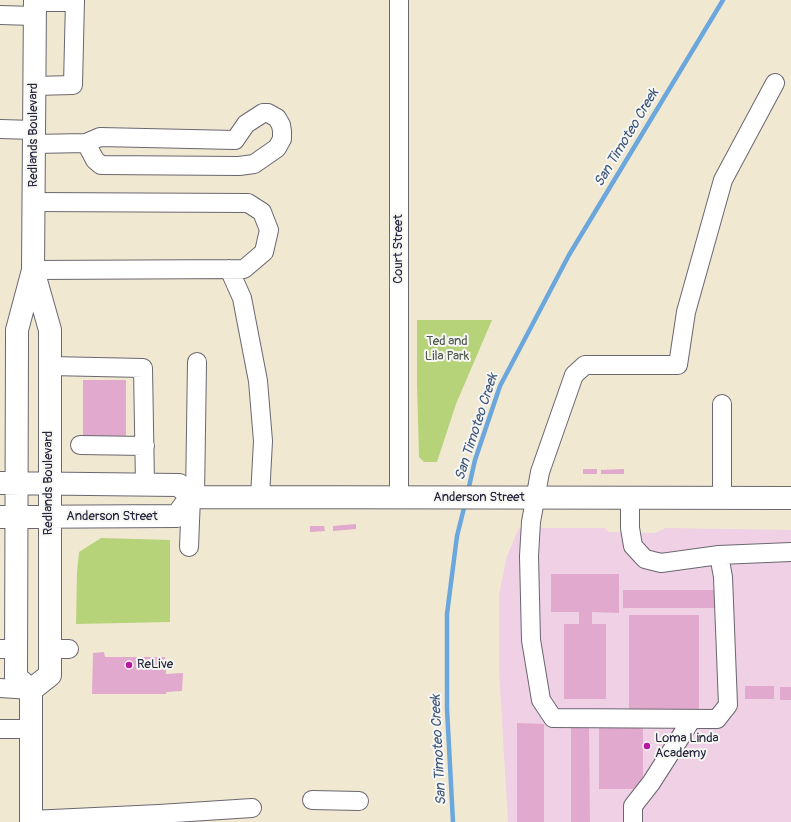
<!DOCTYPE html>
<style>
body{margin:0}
canvas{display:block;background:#f0e8d1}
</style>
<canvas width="791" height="822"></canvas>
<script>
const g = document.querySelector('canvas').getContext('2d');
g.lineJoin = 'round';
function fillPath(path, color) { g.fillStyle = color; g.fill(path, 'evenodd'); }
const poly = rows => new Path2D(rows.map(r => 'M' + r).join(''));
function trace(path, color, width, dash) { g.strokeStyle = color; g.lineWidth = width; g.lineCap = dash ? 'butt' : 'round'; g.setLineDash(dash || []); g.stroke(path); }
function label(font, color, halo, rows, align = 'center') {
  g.font = font + ' Pangolin,sans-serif'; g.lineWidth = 4; g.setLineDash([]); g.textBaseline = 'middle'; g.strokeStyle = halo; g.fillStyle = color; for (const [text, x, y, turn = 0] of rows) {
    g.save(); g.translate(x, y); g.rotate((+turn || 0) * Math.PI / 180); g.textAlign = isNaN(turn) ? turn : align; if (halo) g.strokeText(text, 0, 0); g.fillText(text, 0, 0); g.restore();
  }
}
fillPath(poly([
 [519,528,605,528,609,532,655,533,666,528,791,530,791,822,508,822,499,670,499,595,507,556]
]), '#efd0e5');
fillPath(poly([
 [417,320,492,320,456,404,437,462,424,462,419,457,417,384],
 [101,538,170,540,170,622,76,624,77,573,79,552]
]), '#b6d37a');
trace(poly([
 [468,491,475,460,500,386,569,255,723,0],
 [453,822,447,709,447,614,457,536,465,504]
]), '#6ba7dc', 4.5);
fillPath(poly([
 [83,380,126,380,126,442,83,442],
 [583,469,597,469,597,474,583,474],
 [624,469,624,474,601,474,601,470],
 [356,524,356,529,333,531,333,526],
 [310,526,324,526,325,531,310,532],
 [551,574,619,574,619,613,592,612,592,624,606,624,606,699,564,699,564,624,579,624,579,612,551,612],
 [623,590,718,590,718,608,623,608],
 [629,615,699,615,699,709,629,709],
 [104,652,105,657,165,657,166,674,183,673,182,691,166,692,166,694,92,694,93,653],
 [745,686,774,686,774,699,745,699],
 [780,687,791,687,791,700,780,700],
 [517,723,544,724,544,822,517,822],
 [599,723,643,723,643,789,599,789],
 [571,725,589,725,590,822,571,822]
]), '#e2a9ce');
const minor = poly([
 [399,0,399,498],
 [35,2,75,2],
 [0,15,34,16],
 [34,86,73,85,75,0],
 [0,129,34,130],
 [33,144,86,143,100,137,235,140,246,124,263,113,268,113,277,118,281,125,282,131,282,139,277,148,254,164,239,166,101,165,95,160,86,143],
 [229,269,242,298,258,381,263,441,260,497],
 [33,270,244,269,264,252,269,230,262,212,248,203,33,202],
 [50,366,143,368,145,484],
 [722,404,722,498],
 [80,445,145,446],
 [195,497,197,362],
 [630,498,630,528,633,546,645,559,661,563,719,555,723,577,728,705,717,719,553,718,541,700,531,640,529,556,531,522,540,472,574,375,585,365,678,365,686,312,723,180,775,83],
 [189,547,191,497],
 [719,555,791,552],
 [0,649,16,649],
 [50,649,69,649],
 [0,688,31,690],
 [0,729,31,729],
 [312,800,359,801],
 [31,820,159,814,252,808],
 [633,822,633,806,651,783,692,719]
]);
const major = poly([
 [0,483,179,485,191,497,791,498],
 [0,517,177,516,191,497],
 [31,690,50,675,50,330,33,270],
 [31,822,31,690,16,677,17,338,17,330,33,270,35,0]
]);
trace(minor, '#6a6770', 20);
trace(major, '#6a6770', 24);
trace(minor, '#fff', 18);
trace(major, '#fff', 22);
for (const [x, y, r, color] of [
 [129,665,4,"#b5179e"],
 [647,746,4,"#b5179e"]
]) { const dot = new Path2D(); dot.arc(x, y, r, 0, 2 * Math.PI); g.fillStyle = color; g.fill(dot); trace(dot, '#f6f6f2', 1.5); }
label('13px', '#22223b', '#f6f6f2', [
 ["Redlands Boulevard",34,135,-90],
 ["Court Street",399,249,-90],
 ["Redlands Boulevard",49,483,-90],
 ["Anderson Street",479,498],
 ["Anderson Street",112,517]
]);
label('13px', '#4e574e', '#f6f6f2', [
 ["Ted and",447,342],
 ["Lila Park",447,357]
]);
label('13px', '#22223b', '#f6f6f2', [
 ["ReLive",137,665],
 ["Loma Linda",655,739],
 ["Academy",655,754]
], 'left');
label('italic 14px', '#3f577b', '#f6f6f2', [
 ["San Timoteo Creek",627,138,-59],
 ["San Timoteo Creek",477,427,-72],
 ["San Timoteo Creek",439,750,-93]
]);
</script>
